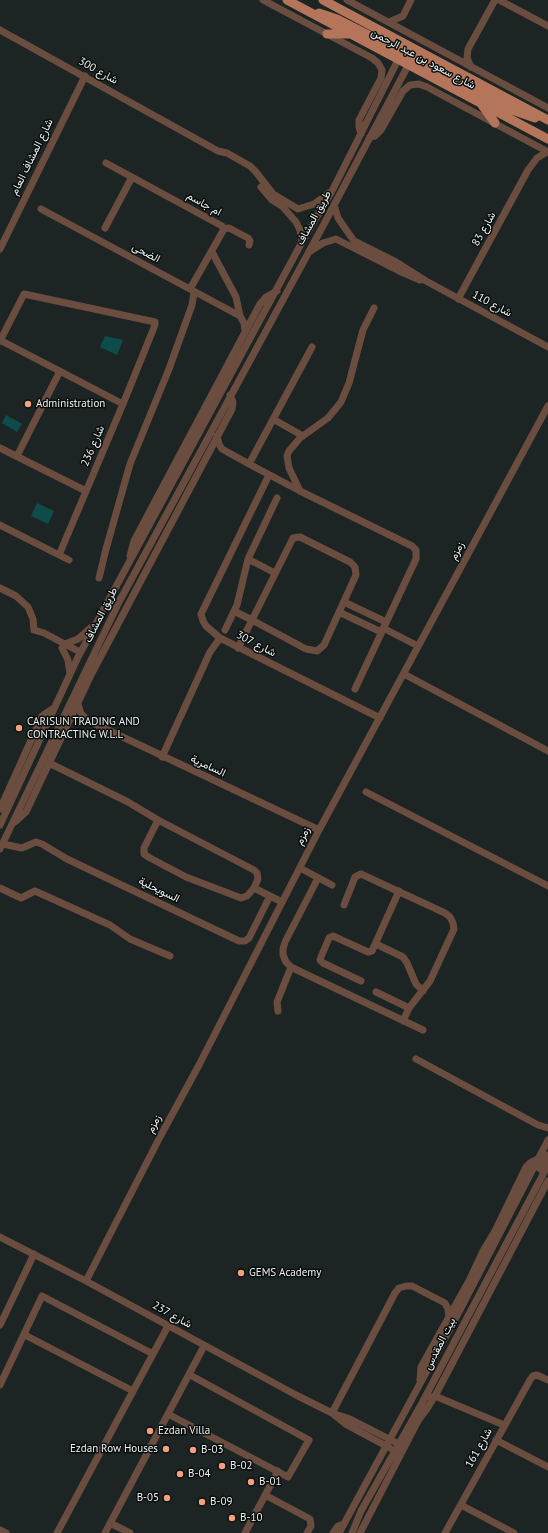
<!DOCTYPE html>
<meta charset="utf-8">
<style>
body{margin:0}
canvas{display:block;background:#1d2424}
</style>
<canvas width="548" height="1533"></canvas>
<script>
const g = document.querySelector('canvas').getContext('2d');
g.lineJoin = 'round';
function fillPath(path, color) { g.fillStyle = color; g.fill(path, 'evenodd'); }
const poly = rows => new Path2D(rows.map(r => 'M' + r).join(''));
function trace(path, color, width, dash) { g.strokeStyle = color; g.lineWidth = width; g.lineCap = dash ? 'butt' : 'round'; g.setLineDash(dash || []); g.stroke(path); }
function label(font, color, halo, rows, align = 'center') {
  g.font = font + ' "PT Sans",Vazirmatn,sans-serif'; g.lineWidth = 3; g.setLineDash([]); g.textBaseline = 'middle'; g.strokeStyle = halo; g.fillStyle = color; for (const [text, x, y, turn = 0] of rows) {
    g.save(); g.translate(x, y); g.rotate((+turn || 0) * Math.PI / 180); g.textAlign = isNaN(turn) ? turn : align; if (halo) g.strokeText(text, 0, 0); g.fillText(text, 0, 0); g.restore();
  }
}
fillPath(poly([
 [105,336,123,340,117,355,100,347],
 [6,415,22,424,17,432,2,423],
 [37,503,54,511,48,524,31,516]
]), '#0d4c4b');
trace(poly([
 [263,0,372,58,378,63,382,70,381,78,359,120,359,127,361,134],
 [347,0,548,108],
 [499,0,548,26],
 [389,22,403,16,411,0],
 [0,30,218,151,227,153,250,166,256,172,273,194,298,209,314,204,329,193],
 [471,67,467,58,468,49,495,0],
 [370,137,375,136,381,130,403,91,410,85,419,84,427,87,548,152],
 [106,163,222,226,224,229],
 [261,187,272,200,282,206,296,222,300,230,302,242],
 [334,205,338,218,354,241,396,262,426,281,548,347],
 [41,209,240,316,244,323,245,331],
 [105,228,132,177],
 [224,229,229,228,248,238,250,241,249,245],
 [0,249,85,76],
 [212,252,236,297,240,316],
 [309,252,323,243,336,239,401,272,420,280],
 [190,289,224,229],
 [458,299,528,170,537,158,547,152],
 [0,340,123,404],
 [0,341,24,294,155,322,155,325,123,404,59,555],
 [273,419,303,436],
 [217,436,219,444,222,449,249,464,300,491,412,546,416,550,416,559,355,689],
 [0,448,86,491],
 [17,456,60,371],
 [249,464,312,347],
 [300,491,289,468,287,456,289,451,300,438,328,418,341,402,349,383,363,330,374,308],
 [0,525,69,560],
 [130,556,134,541,260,304,266,297,277,291],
 [248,559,275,573],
 [99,578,106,549,130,464,169,369,192,305,194,292],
 [0,588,16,596,28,607,33,619,34,630],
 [344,602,386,622],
 [234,611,252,620,306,649,317,651,324,645,356,575,355,567,350,562,300,537,293,538,238,648],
 [339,612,381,632],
 [383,628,418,646],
 [34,630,44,633,80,652],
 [225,630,237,605,248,559,277,498],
 [220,638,206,626,203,621,201,614,269,475],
 [65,644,78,639,93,626],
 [62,648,68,660,70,674],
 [404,674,548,751],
 [78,704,81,714,89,721,319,830],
 [162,757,210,652,220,638,380,718],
 [49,763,128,802,158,820,144,848,144,854,150,858,186,877,241,898,247,896,254,888,282,902],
 [366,792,548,886],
 [0,809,42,716,52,709],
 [158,820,254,870,257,873,258,879,254,888],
 [15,822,26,812,92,673,232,409,233,402,230,395],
 [0,825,78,657,302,242,332,191,400,56],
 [3,844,22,848,36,842,42,844,67,859,239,941,245,941,249,938,270,896],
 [0,849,119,602,324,224,411,60],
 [300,868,332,885],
 [318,878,285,942,283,949,283,955,286,962,291,967,297,970,423,1030],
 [0,888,21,898,35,891,110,925,130,939,170,956],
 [344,905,355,877,361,874,445,913,450,917,453,923,454,929,430,981,409,1008,403,1021],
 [376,944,403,957,407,963,416,984,423,991],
 [361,981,323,963,320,960,321,957,329,938,333,936,368,952,372,951,399,891],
 [376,992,409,1008],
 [278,1011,277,1002,291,967],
 [416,1059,538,1125,548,1128],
 [540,1169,548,1155],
 [0,1237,86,1281,296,1395,332,1413,350,1419,399,1444],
 [86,1281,161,1135,199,1065,319,830,548,406],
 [0,1325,34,1254],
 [25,1335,133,1391],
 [420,1380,421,1367,470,1279,483,1251,495,1231,526,1167,530,1163,538,1159],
 [0,1385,42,1296,153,1354],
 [431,1398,435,1396,504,1425],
 [332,1413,395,1293,399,1288,406,1286,412,1286,445,1303,448,1309,449,1317],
 [332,1413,347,1425,390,1448],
 [168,1414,288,1477,309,1440,190,1375],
 [496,1440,548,1467],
 [265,1495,310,1519,311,1526,307,1533],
 [461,1505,514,1533],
 [110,1523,130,1533],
 [0,1530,6,1533],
 [57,1533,168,1326],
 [105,1533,204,1346],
 [245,1533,278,1471],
 [333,1533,338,1526,344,1524],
 [339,1533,460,1310,548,1140],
 [352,1533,361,1511,422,1403,548,1165],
 [360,1533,418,1421,426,1410,435,1396,548,1181],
 [445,1533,530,1380,533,1376,537,1375,548,1380]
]), '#6b4d40', 7);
trace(poly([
 [287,0,548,139],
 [323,0,548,120],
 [319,13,337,19,402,52,413,52],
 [327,34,348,34],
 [398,59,408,57,419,60,512,110,535,118],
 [482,105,495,123]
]), '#b4755b', 9);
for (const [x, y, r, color] of [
 [28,404,4,"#f2a17e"],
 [19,728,4,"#f2a17e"],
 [241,1273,4,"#f2a17e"],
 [150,1431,4,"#f2a17e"],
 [166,1449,4,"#f2a17e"],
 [193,1450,4,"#f2a17e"],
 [222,1466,4,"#f2a17e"],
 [180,1474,4,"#f2a17e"],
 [251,1482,4,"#f2a17e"],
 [167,1498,4,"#f2a17e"],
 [202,1502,4,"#f2a17e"],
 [232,1518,4,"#f2a17e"]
]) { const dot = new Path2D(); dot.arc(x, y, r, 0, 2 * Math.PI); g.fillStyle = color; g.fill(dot); trace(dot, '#090d0c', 1.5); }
label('11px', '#ecf1f1', '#090d0c', [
 ["شارع سعود بن عبد الرحمن",423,59,28],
 ["شارع 300",98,71,29],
 ["شارع المشاف العام",32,157,-64],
 ["ام جاسم",204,204,29],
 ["طريق المشاف",314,218,-61],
 ["شارع 83",484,229,-61],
 ["الضحى",146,253,28],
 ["شارع 110",492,304,28],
 ["شارع 236",93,446,-67],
 ["زمزم",457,551,-62],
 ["طريق المشاف",101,615,-63],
 ["شارع 307",256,644,27],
 ["السامرية",208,766,25],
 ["زمزم",303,836,-63],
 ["السويحلية",159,890,26],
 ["زمزم",154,1124,-62],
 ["شارع 237",172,1315,29],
 ["بيت المقدس",440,1344,-63],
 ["شارع 161",479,1448,-61]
]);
label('11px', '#ecf1f1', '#090d0c', [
 ["Administration",36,404],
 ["CARISUN TRADING AND",27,722],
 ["CONTRACTING W.L.L",27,735],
 ["GEMS Academy",249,1273],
 ["Ezdan Villa",158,1431],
 ["Ezdan Row Houses",158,1449,"right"],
 ["B-03",201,1450],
 ["B-02",230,1466],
 ["B-04",188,1474],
 ["B-01",259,1482],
 ["B-05",159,1498,"right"],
 ["B-09",210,1502],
 ["B-10",240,1518]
], 'left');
</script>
